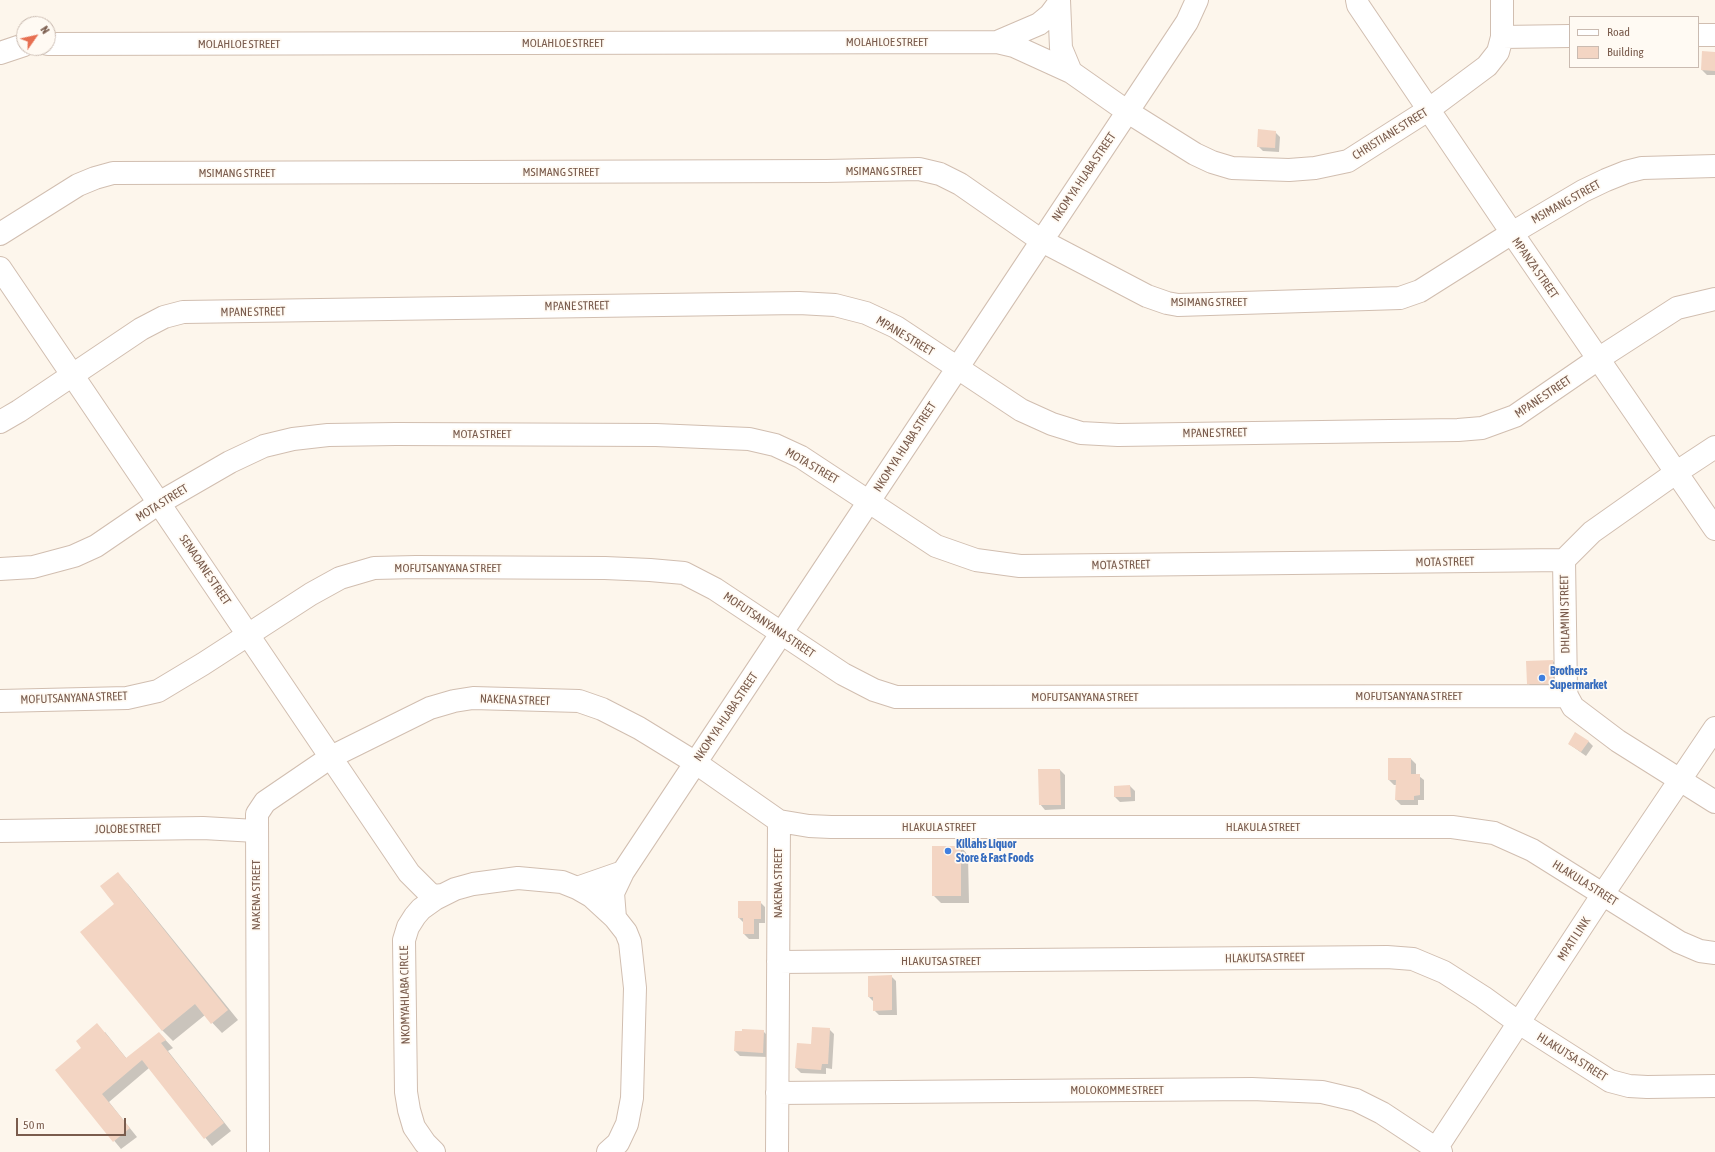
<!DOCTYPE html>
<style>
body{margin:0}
#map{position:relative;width:1715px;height:1152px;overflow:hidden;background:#fdf6ec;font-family:"Asap Condensed",sans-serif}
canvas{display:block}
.legend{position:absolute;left:1569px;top:16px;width:130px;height:52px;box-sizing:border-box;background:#fffaf3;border:1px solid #cabbb1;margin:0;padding:5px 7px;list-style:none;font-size:12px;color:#7a5c4d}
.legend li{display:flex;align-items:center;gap:8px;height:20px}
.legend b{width:20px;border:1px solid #cabbb1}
.north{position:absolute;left:16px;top:16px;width:40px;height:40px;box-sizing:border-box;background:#fffaf3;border:1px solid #cabbb1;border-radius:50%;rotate:56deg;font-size:11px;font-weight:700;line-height:16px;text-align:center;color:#7a5c4d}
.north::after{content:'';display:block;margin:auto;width:14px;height:18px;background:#e76f51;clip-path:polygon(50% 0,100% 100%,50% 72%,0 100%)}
.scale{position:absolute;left:16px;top:1118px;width:110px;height:18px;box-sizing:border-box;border:2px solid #7a5c4d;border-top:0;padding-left:5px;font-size:12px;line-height:14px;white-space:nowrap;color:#7a5c4d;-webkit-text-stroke:3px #fffaf3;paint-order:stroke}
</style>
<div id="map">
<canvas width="1715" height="1152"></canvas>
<ul class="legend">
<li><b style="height:5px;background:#fff"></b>Road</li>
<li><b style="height:11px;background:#f3d5c3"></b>Building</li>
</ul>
<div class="north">N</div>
<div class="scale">50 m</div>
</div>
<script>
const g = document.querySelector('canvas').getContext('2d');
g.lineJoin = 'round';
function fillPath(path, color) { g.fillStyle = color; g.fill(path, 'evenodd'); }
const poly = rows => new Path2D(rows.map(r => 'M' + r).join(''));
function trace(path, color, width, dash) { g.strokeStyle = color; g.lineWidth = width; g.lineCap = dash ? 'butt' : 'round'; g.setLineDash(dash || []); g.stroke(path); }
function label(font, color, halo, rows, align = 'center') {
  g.font = font + ' "Asap Condensed",sans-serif'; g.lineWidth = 3.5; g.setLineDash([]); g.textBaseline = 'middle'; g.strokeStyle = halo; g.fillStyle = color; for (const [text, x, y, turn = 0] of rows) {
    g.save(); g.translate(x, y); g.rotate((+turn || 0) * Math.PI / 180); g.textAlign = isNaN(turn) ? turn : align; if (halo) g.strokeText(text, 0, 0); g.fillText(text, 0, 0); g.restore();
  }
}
fillPath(poly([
 [1715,53,1715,75,1707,75,1702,70],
 [1275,132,1280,137,1279,152,1263,151,1258,146],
 [1553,661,1558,666,1558,688,1533,688,1528,683],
 [1588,741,1593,746,1586,756,1569,744],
 [1389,759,1411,759,1416,764,1416,775,1419,776,1424,780,1424,800,1418,800,1418,805,1401,805,1396,800,1397,785,1394,785,1389,780],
 [1060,770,1065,775,1065,809,1045,810,1040,804],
 [1130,786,1135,791,1135,801,1120,802,1115,797,1115,787],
 [961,847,968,855,969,903,941,903,933,895],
 [117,874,128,884,238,1020,222,1033,205,1015,173,1041,162,1030],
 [739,902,760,902,765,907,765,923,759,923,759,939,749,939,744,934,744,923,739,918],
 [891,976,896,981,897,1015,879,1015,874,1010,874,1002,869,997,869,977],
 [829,1029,834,1034,832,1069,826,1068,826,1074,801,1073,796,1068],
 [763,1031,768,1036,767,1057,740,1056,735,1051],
 [105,1032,127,1059,159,1033,173,1048,168,1051,231,1131,212,1146,149,1068,109,1102,137,1137,121,1149,56,1070]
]), '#0003');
fillPath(poly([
 [1702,51,1715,52,1715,71,1701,70],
 [1258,129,1276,131,1275,148,1257,147],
 [1553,660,1553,684,1527,684,1526,661],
 [1575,732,1589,741,1581,752,1568,744],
 [1388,758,1411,758,1411,774,1420,774,1420,795,1414,796,1414,800,1395,800,1396,780,1388,780],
 [1038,769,1060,769,1061,805,1039,805],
 [1130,785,1131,797,1114,797,1114,786],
 [932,846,961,846,961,896,932,896],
 [118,872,228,1010,211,1024,195,1004,162,1031,80,932,114,904,100,886],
 [738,901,761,901,761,919,754,919,754,934,743,934,743,918,738,918],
 [892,975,892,1010,873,1011,873,997,868,997,868,976],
 [97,1023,126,1058,159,1032,166,1040,161,1043,224,1123,204,1139,142,1060,102,1094,130,1128,113,1142,55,1070,81,1048,76,1041],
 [812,1027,830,1028,828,1064,822,1064,821,1070,795,1068,797,1043,811,1044],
 [742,1029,764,1030,763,1053,734,1051,735,1031,742,1031]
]), '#f3d5c3');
const minor = poly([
 [1059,0,1061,48,1071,72,1128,112,1195,154,1212,162,1232,168,1289,170,1315,168,1348,161,1428,110,1487,66,1498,52,1502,37,1502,0],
 [1357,0,1358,5,1512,233,1715,529],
 [1698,35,1715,35],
 [1502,37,1570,36],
 [997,42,1039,24,1050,15,1059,3],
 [48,44,997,42,1014,46,1071,72],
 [0,53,24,45],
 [0,234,78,185,95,178,113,173,826,171,919,169,940,174,960,184,1042,241,1147,296,1167,303,1178,305,1400,298,1420,291,1512,233,1583,191,1606,180,1626,172,1642,168,1715,166],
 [0,268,409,873,429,893,434,896,443,895],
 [0,422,19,411,141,329,164,317,183,312,799,303,835,305,866,313,896,327,1021,410,1052,424,1081,433,1118,435,1458,430,1482,428,1515,416,1598,359,1677,308,1715,299],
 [1715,447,1677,472,1592,532,1564,560,1566,690,1567,696,1573,707,1618,741,1715,802],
 [0,569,33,567,74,556,96,546,159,503,230,462,264,446,293,439,328,435,396,434,656,435,749,439,775,445,801,457,936,546,976,560,1020,566,1564,560],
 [0,701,127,698,158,691,203,664,311,594,340,578,374,568,416,567,605,568,650,570,684,573,715,589,843,674,874,690,896,697,1567,696],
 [0,831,203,828,256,831],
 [577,888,623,872],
 [615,918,613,893,623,872,1187,22,1197,0],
 [778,962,1387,957,1413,959,1444,972,1483,997,1519,1023,1610,1081,1629,1086,1647,1087,1715,1086],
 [777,1093,1252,1089,1322,1092,1356,1100,1382,1113,1441,1152],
 [258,1152,257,814,265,802,331,757,430,708,454,701,473,698,579,701,602,709,639,728,696,763,779,821,809,826,831,827,1452,827,1494,833,1532,850,1679,942,1700,951,1715,953],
 [434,1152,425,1143,414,1127,409,1110,406,1092,404,940,408,927,415,916,421,909,435,899,455,889,473,884,518,878,562,882,577,888,591,896,615,918,626,932,630,942,635,988,632,1098,627,1124,618,1143,608,1152],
 [777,1152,779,821],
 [1434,1152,1603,894,1715,728]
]);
trace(minor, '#d1beb0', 24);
trace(minor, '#fff', 22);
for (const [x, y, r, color] of [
 [1542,678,4,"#3f7fe0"],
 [948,851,4,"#3f7fe0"]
]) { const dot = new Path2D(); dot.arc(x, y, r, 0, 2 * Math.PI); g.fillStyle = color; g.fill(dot); trace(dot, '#fffaf3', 1.5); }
label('12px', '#7a5c4d', '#fffaf3', [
 ["MOLAHLOE STREET",887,42],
 ["MOLAHLOE STREET",563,43],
 ["MOLAHLOE STREET",239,44],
 ["CHRISTIANE STREET",1390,134,-32],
 ["MSIMANG STREET",884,171],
 ["MSIMANG STREET",561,172],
 ["MSIMANG STREET",237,173],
 ["NKOM YA HLABA STREET",1084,177,-56],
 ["MSIMANG STREET",1566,202,-29],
 ["MPANZA STREET",1535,268,55],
 ["MSIMANG STREET",1209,302],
 ["MPANE STREET",577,306,-1],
 ["MPANE STREET",253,312,-1],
 ["MPANE STREET",905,336,31],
 ["MPANE STREET",1543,397,-34],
 ["MPANE STREET",1215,433,-1],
 ["MOTA STREET",482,434],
 ["NKOM YA HLABA STREET",905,447,-57],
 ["MOTA STREET",812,466,30],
 ["MOTA STREET",162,503,-32],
 ["MOTA STREET",1445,562,-1],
 ["MOTA STREET",1121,565,-1],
 ["MOFUTSANYANA STREET",448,568],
 ["SENAOANE STREET",205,570,56],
 ["DHLAMINI STREET",1565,614,-91],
 ["MOFUTSANYANA STREET",769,625,34],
 ["MOFUTSANYANA STREET",1409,696],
 ["MOFUTSANYANA STREET",1085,697],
 ["MOFUTSANYANA STREET",74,698,-2],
 ["NAKENA STREET",515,700,2],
 ["NKOM YA HLABA STREET",726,717,-56],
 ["HLAKULA STREET",939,827],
 ["HLAKULA STREET",1263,827],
 ["JOLOBE STREET",128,829,-1],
 ["NAKENA STREET",778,883,-90],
 ["HLAKULA STREET",1585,883,32],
 ["NAKENA STREET",256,895,-90],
 ["MPATI LINK",1574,939,-57],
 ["HLAKUTSA STREET",1265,958,-1],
 ["HLAKUTSA STREET",941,961],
 ["NKOMYAHLABA CIRCLE",405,995,-91],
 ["HLAKUTSA STREET",1572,1057,32],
 ["MOLOKOMME STREET",1117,1090]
]);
label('bold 12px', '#366cbe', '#fffaf3', [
 ["Brothers",1550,671],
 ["Supermarket",1550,685],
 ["Killahs Liquor",956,844],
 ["Store & Fast Foods",956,858]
], 'left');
</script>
